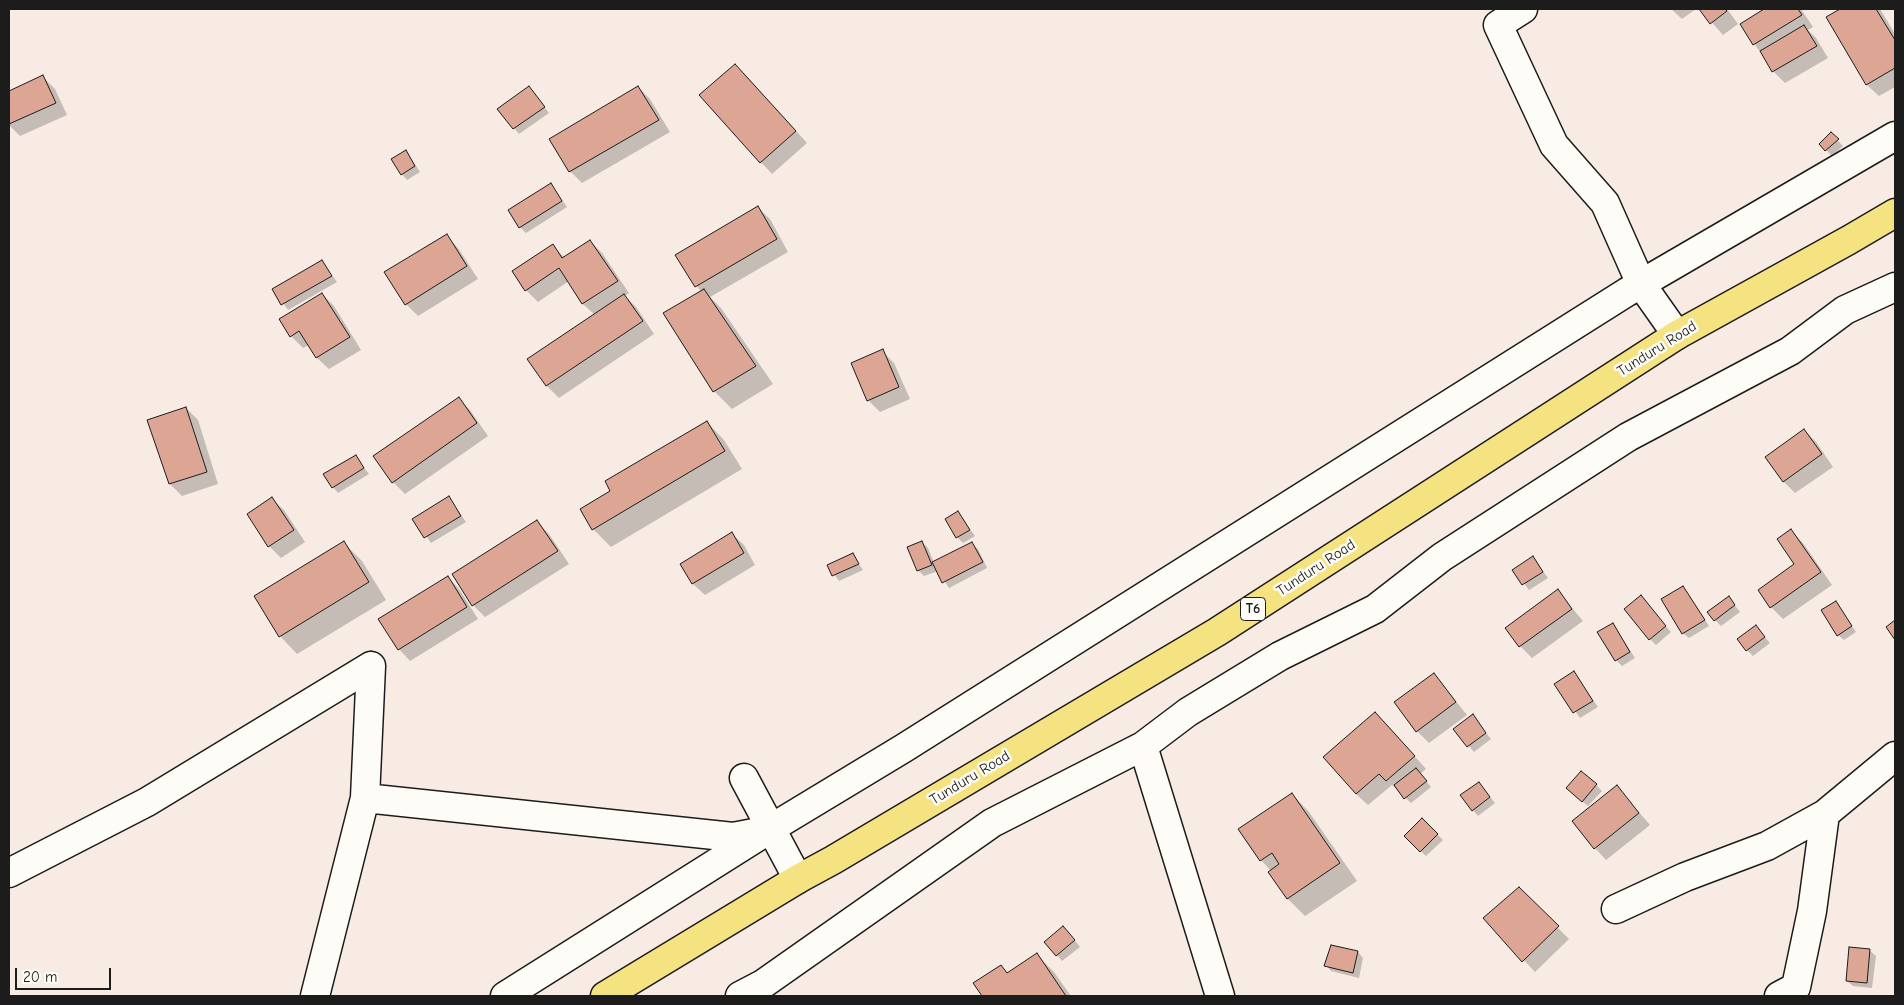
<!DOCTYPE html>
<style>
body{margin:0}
#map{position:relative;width:1904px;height:1005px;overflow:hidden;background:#f7ebe3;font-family:"Comic Neue",sans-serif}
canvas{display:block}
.frame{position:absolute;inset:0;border:10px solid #1c1c1c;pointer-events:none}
.scale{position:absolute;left:15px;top:968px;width:96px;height:22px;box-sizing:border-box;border:2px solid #1c1c1c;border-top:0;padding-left:6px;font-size:15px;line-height:18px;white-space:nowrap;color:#1c1c1c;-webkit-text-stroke:4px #fdfcf7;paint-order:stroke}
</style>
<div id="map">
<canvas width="1904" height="1005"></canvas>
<div class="frame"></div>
<div class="scale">20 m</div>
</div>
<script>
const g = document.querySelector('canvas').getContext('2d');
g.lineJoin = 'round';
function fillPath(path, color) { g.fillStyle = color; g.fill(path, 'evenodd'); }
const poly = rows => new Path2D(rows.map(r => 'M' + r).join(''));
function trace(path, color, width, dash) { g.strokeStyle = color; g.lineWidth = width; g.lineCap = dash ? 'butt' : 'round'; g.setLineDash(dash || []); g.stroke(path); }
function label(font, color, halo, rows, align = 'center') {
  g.font = font + ' "Comic Neue",sans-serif'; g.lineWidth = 5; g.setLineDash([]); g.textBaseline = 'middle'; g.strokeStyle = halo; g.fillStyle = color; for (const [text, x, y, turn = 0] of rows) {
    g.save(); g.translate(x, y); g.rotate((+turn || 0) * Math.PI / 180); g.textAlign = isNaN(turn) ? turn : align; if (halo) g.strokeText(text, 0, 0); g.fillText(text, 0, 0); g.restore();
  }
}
fillPath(poly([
 [1671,9,1696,9,1682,19],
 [1700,9,1727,9,1738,24,1723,35],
 [1767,9,1801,9,1813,27,1808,30,1816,38,1828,58,1785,83,1773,71,1741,24],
 [1842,9,1880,9,1895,34,1895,87,1879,96,1867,85,1828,18],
 [43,77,55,89,67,115,20,136,9,125,9,92],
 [747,77,807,143,772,174,761,162],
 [638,87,650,99,670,132,582,183,570,171,550,139],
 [529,88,549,113,519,134,514,128],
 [1831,134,1843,146,1832,156,1820,144],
 [406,151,420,172,407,180,402,174],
 [551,184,567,207,526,233,520,227],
 [758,208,770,219,788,252,710,297,721,308,773,384,732,409,714,391,665,314,701,292,677,255],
 [447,236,458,248,478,279,418,316,406,304],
 [590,241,602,253,629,293,625,296,636,307,654,334,559,398,547,386,529,359,595,315,583,304,569,281,538,302,526,290,553,246,565,258],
 [322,262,337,282,288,310,274,290],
 [322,294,334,306,361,350,329,369,317,358,309,345,303,348,291,336,280,320],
 [882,351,894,363,910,399,880,412,868,400],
 [459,399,470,410,488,436,405,494,393,482],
 [186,408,198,420,218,484,182,496,170,484],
 [707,422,724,440,742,469,611,547,593,529,612,491],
 [1804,430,1816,442,1833,467,1795,493,1783,481],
 [355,456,369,474,338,493,333,487],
 [449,498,466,522,431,543,414,519],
 [272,499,284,510,305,542,281,558,269,546],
 [958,513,975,536,963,543,957,537],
 [537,522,549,534,569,564,485,617,473,605,454,575],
 [1791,531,1803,543,1832,585,1783,619,1771,607,1796,564],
 [732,534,744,545,755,565,705,595,693,584,681,564],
 [922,542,928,548,934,563,972,544,978,549,987,568,949,588,938,571,924,576,918,570],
 [344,543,362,561,386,600,297,654,280,636],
 [853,555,863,570,839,581,828,566],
 [1533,557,1548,578,1529,590,1514,570],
 [448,577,459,589,478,619,410,661,399,649],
 [1683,587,1709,626,1689,638,1683,633],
 [1558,591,1583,621,1532,658,1520,646],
 [1729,598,1740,612,1721,626,1715,620],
 [1646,603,1671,632,1656,645,1650,639],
 [1836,603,1856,632,1844,640,1838,635],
 [1613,624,1635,658,1622,666,1616,660],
 [1756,627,1770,643,1753,656,1747,650],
 [1574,673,1598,707,1580,718,1556,684],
 [1434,674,1467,715,1429,743,1417,731,1396,702],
 [1473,716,1491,739,1474,752,1455,729],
 [1387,725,1426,769,1420,774,1431,787,1411,803,1392,785,1368,805,1356,794],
 [1596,785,1602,791,1588,806,1573,794],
 [1617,787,1650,825,1606,860,1595,848],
 [1484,789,1495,803,1478,816,1473,810],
 [1292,794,1309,812,1357,881,1305,916,1287,898,1271,871,1261,860],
 [1422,819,1443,840,1426,856,1405,836],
 [1519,889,1569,939,1535,972,1485,918],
 [1069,933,1080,947,1062,961,1057,955],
 [1850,949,1870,951,1876,956,1872,988,1853,986,1847,981],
 [1358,952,1363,958,1359,978,1331,971,1326,965],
 [1037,955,1054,972,1071,996,984,996,975,984,1001,966,1009,974]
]), '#0003');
const building = poly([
 [1699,9,1725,9,1727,11,1710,24,1699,9],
 [1764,9,1798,9,1802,15,1753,45,1740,24,1764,9],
 [1840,9,1876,9,1895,40,1895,68,1866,85,1826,17,1840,9],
 [1804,25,1817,46,1772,72,1760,51,1804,25],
 [735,64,796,131,760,163,699,95,735,64],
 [43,75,56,103,9,124,9,91,43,75],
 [529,86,545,107,513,129,497,109,529,86],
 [638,86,659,120,569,172,549,139,638,86],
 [1831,132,1839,139,1825,151,1819,144,1831,132],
 [406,150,415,166,401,175,391,159,406,150],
 [551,183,562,201,519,228,508,210,551,183],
 [758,206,777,239,695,287,675,255,758,206],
 [447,234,467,266,405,305,384,272,447,234],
 [590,240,618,281,582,304,559,268,525,291,512,271,553,244,562,258,590,240],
 [322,260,332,276,281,305,272,289,322,260],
 [704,289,756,366,713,392,663,313,704,289],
 [322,293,350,337,316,358,299,331,290,337,279,319,322,293],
 [624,294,643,321,546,386,527,359,624,294],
 [883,349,899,387,867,401,851,363,883,349],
 [459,397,477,423,392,483,373,456,459,397],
 [186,407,207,472,169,484,147,420,186,407],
 [707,421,725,451,592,530,580,509,610,491,605,481,707,421],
 [1804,429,1822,454,1783,482,1765,457,1804,429],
 [356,455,364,468,332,488,323,474,356,455],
 [449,496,461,516,424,538,412,519,449,496],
 [272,497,294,530,268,547,247,514,272,497],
 [958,511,970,530,956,538,945,519,958,511],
 [537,520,558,551,472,606,452,574,537,520],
 [1791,529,1821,572,1770,608,1758,590,1794,564,1777,539,1791,529],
 [732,532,744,553,692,584,680,564,732,532],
 [344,541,369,582,279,637,254,596,344,541],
 [922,541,932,565,917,571,907,547,922,541],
 [972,542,983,562,942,583,932,562,972,542],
 [853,553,859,564,832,576,827,565,853,553],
 [1533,556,1543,572,1522,585,1512,570,1533,556],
 [448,576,467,607,398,650,378,619,448,576],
 [1683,586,1705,620,1682,634,1661,599,1683,586],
 [1558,589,1572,609,1519,647,1505,628,1558,589],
 [1641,595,1666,626,1649,640,1624,609,1641,595],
 [1729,596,1735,605,1714,621,1707,612,1729,596],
 [1836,601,1852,626,1837,636,1821,610,1836,601],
 [1895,620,1895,640,1886,627,1895,620],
 [1613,623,1630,652,1615,661,1597,632,1613,623],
 [1756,625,1765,637,1746,651,1737,639,1756,625],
 [1574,671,1593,701,1573,713,1554,684,1574,671],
 [1434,673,1456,702,1416,732,1394,702,1434,673],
 [1375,712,1415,756,1386,781,1379,774,1356,794,1323,757,1375,712],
 [1473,714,1486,733,1467,747,1453,729,1473,714],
 [1416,768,1427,781,1404,799,1394,785,1416,768],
 [1581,771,1597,784,1582,802,1566,788,1581,771],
 [1479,782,1490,797,1472,811,1460,795,1479,782],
 [1617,785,1639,813,1594,849,1572,821,1617,785],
 [1292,793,1340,863,1287,899,1268,872,1279,864,1272,853,1260,861,1238,829,1292,793],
 [1422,818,1438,834,1420,852,1404,836,1422,818],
 [1519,887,1559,926,1522,962,1483,918,1519,887],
 [1063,926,1075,940,1056,956,1044,942,1063,926],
 [1331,945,1358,951,1353,973,1324,966,1331,945],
 [1849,947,1870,949,1867,983,1846,981,1849,947],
 [1037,953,1066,996,982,996,973,983,1001,965,1007,973,1037,953]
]);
fillPath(building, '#dda694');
trace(building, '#1c1c1c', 1);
const minor = poly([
 [1523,9,1498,25,1554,145,1605,203,1641,284,1677,335],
 [1143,746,1220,996],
 [744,778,798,879],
 [365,798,733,837,759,832],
 [9,873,147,802,371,666],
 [1616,909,1685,877,1767,846,1825,814],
 [315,996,365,798,371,666],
 [505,996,770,829,904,748,1627,292,1895,136],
 [740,996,763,984,992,823,1143,746,1188,712,1280,656,1375,609,1442,557,1628,437,1790,351,1845,310,1895,287],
 [1779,996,1796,987,1812,911,1825,814,1895,756]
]);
const trunk = poly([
 [605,996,798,879,833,860,1217,632,1677,335,1849,240,1895,213]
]);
trace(minor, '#1c1c1c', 31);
trace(trunk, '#1c1c1c', 31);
trace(minor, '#fdfcf7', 28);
trace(trunk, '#f5e382', 28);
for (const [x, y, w] of [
 [1253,609,25]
]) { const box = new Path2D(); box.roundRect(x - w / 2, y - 11.5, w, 23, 4); g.fillStyle = '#fdfcf7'; g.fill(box); trace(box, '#1c1c1c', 1); }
label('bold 14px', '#1c1c1c', null, [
 ["T6",1253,609]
]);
label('15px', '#1c1c1c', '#fdfcf7', [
 ["Tunduru Road",1657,349,-32],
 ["Tunduru Road",1316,568,-33],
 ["Tunduru Road",970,778,-31]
]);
</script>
